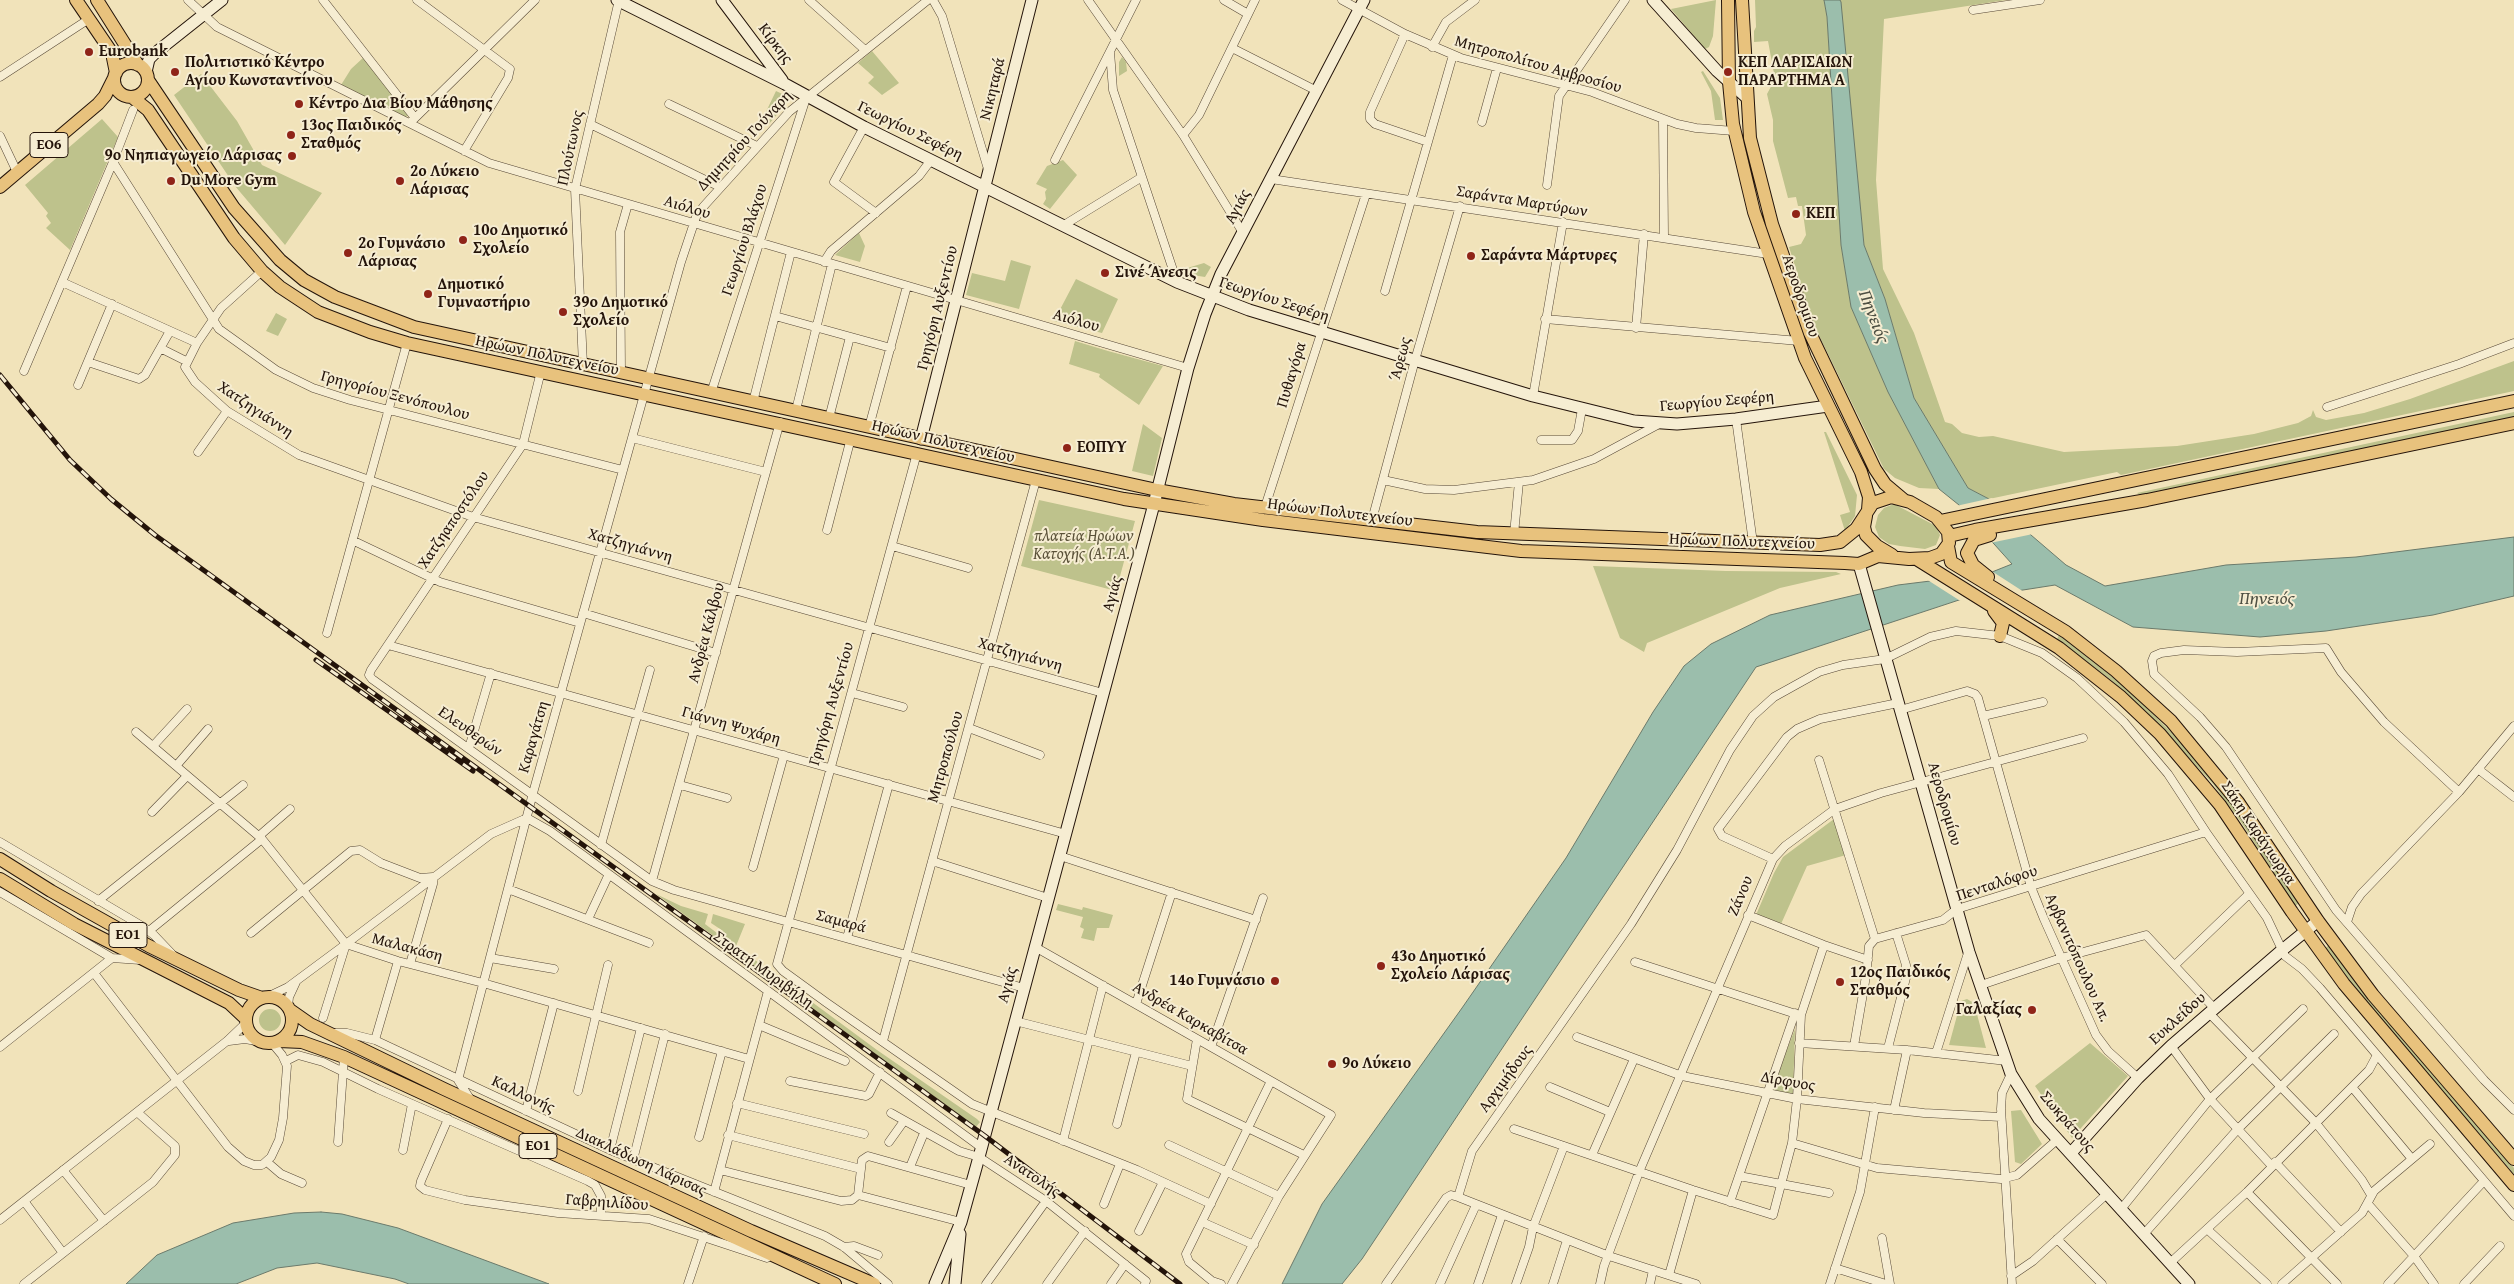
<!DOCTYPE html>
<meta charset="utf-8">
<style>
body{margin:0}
canvas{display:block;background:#f1e3ba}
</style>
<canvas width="2514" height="1284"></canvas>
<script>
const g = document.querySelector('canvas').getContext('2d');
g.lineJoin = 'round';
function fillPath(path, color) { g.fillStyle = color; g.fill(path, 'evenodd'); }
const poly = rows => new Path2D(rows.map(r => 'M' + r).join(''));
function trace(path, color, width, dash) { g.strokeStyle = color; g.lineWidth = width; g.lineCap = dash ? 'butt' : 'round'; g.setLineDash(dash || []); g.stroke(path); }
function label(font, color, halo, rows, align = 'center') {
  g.font = font + ' "Gentium Book Plus",serif'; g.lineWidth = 4; g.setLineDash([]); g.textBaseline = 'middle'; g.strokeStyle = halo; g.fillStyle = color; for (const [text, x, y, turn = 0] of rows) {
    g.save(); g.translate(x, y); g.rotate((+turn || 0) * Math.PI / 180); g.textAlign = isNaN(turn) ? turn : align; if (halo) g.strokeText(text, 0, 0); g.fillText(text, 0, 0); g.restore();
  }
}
fillPath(poly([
 [1716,0,1713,36,1709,47,1705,49,1671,9],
 [1755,0,1824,0,1827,17,1841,245,1851,307,1888,392,1939,489,1919,488,1895,478,1884,469,1813,323,1789,247,1801,244,1806,235,1802,206,1798,206,1796,197,1788,198,1773,141,1773,120,1767,94,1775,79,1768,41,1754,42,1754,31,1756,27],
 [1840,0,2006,0,1884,19,1876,180,1883,269,1914,333,1945,422,1952,424,1962,433,1979,437,1993,436,2064,452,2177,446,2254,434,2298,423,2311,416,2313,410,2316,417,2326,420,2364,413,2410,399,2514,361,2514,391,2121,475,2117,472,1989,499,1968,488,1914,398,1885,299,1864,245],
 [872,51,899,83,882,95,868,83,874,77,858,63],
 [364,57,408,115,405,118,341,85,351,69],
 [1122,57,1126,62,1127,71,1119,76,1119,62],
 [1703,71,1720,98,1723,120,1715,120,1711,91,1701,72],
 [201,74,237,121,262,165,322,193,285,245,235,186,174,95],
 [776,91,791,98,769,124,762,120],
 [102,119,118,137,70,250,46,228,51,223,46,216,48,213,25,185],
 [1063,160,1077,175,1050,209,1043,204,1046,199,1045,192,1047,189,1036,184,1047,166],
 [859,233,865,246,860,262,835,255],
 [1011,260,1031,266,1019,309,966,295,972,273,1005,281],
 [1204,263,1211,267,1205,277,1186,274,1184,269],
 [1076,279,1118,299,1102,333,1054,321],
 [276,313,287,319,278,336,266,331],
 [1075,341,1108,351,1163,366,1139,405,1099,377,1100,374,1069,364],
 [2514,412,2514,417,2141,496,2137,493],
 [1143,424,1162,438,1153,476,1132,471],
 [1824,432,1826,432,1857,495,1855,516,1845,531,1840,515,1850,512],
 [1039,500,1135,521,1116,591,1021,566],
 [1894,504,1936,526,1940,535,1936,545,1925,549,1900,546,1889,544,1879,537,1875,527,1878,515,1884,508],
 [1593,566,1726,571,1836,572,1841,574,1780,588,1647,643,1644,652,1620,638],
 [2059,635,2128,689,2186,747,2223,790,2299,903,2295,906,2241,822,2213,784,2177,745,2111,680,2057,639],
 [1834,819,1846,855,1807,866,1781,924,1756,915,1774,873,1783,857],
 [656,894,681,906,708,914,705,924,721,936,723,931,711,923,713,914,745,924,736,946,877,1050,977,1119,980,1122,976,1127],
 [1058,904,1082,910,1083,907,1113,915,1109,928,1097,928,1094,941,1081,938,1084,929,1080,927,1083,917,1056,910],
 [2328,946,2372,1003,2514,1168,2514,1174,2359,994,2325,948],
 [1967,999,1974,1003,1986,1048,1949,1045,1961,1001],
 '259 1020a11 11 0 1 1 22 0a11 11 0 1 1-22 0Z',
 [1795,1029,1793,1094,1771,1090],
 [2090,1043,2128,1076,2072,1138,2035,1086],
 [2021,1110,2042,1144,2021,1164,2015,1162,2011,1111]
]), '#bec28c');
const water = poly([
 [1824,0,1840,0,1841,2,1864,245,1885,299,1914,398,1968,488,1989,499,2066,565,2105,586,2226,565,2356,557,2514,537,2514,596,2433,615,2326,631,2260,637,2133,627,2055,585,1959,600,1756,667,1362,1259,1342,1284,1282,1284,1322,1204,1462,1008,1566,858,1653,712,1684,666,1711,644,1770,615,1898,585,1987,574,2012,564,1959,505,1939,489,1888,392,1851,307,1841,245,1827,17,1824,0],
 [321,1212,342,1214,398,1228,549,1284,409,1284,395,1279,317,1263,277,1268,236,1284,126,1284,157,1255,233,1223,294,1213,321,1212]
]);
fillPath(water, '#9bbeac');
trace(water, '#6b7a6b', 1);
fillPath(poly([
 [1992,498,2033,534,1990,543,1956,506],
 [1990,570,2024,592,1962,602,1926,579]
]), '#f1e3ba');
const street = poly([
 [188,0,217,27,489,163,1188,368],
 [323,0,415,118],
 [417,0,510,69,508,78,464,151],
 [809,0,865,50],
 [933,0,942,16,988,169],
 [1088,0,1183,135,1243,233],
 [1224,0,1248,14],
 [1342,0,1405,34,1461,58,1592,92,1677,124,1696,128,1734,131],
 [1973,10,2040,0],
 [1405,34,1370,112,1370,119,1375,124,1428,142],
 [1432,47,1446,22,1475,0],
 [1232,48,1317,91],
 [1110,52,1113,90,1177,282],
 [0,77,89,19],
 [669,104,757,146],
 [1663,120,1664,237],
 [1482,122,1497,68],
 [410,123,535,0],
 [590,124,720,187],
 [864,127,834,182,876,213],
 [1183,135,1199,115,1255,0],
 [0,136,17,172],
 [1055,160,1136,0],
 [113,162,219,329,276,370,313,388,350,400,623,470],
 [1271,179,1768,254],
 [1547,185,1559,96,1625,0],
 [1064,225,1142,177],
 [824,262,831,251,919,176,931,160],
 [262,271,221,308,197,343,185,367,195,382,227,411,299,455,473,517,1103,693],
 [62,282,197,343],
 [1385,291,1453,55],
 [775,316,891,348],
 [1545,319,1799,341],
 [1636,328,1644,234],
 [162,349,186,361],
 [88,362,139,379,145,375,170,331],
 [583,365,575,189,619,0],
 [24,371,113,162,133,110],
 [541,371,523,444,371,670,369,675,372,679,652,881,674,890,1024,988],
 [621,373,620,232,628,204],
 [78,385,112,304],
 [711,393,806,98],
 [1533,396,1563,222],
 [753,402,791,252],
 [2327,407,2459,364,2514,343],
 [796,410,832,264],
 [829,418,850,337],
 [1736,419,1753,543],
 [869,427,907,286],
 [632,438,766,472],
 [1541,440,1572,440,1578,431,1582,409],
 [198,452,227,411],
 [917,453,777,964,783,971,827,1003,972,1104,1137,1170,1211,1204],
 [1383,480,1425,489,1454,490,1533,480,1594,459,1659,424],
 [1265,507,1366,194],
 [1372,520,1415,360,1460,206],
 [827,530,851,438],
 [1514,534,1519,482],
 [354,541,440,582,580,623],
 [892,546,968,568],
 [583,613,716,653],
 [327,633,407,343],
 [388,645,1066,834],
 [852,693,903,707],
 [1900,710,1967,691,1975,694,1978,698,2031,887,2044,919,2096,1035,2108,1051,2138,1078],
 [1983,716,2043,702],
 [969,728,1040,755],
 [136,732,262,839,346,944,398,961,483,983,749,1059],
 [153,746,187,709],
 [469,748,491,673],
 [1819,760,1875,939],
 [176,766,208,729],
 [2478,769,2514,797],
 [680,785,727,798],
 [2459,792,2384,722,2341,672,2326,648,2237,652,2184,650,2161,653,2154,656,2152,661,2154,674,2200,717,2226,747,2336,910,2484,1080,2514,1110],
 [152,812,187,776],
 [527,818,550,831,982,1148],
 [259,836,290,809],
 [0,842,142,926,154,935,173,955],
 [601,845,650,670],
 [1060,856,1256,920],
 [1773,859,1722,836,1718,829,1787,737,1797,729,1820,719,1898,703],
 [932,861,1048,898],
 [753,867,784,755],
 [652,881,780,422],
 [508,889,649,943],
 [0,892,112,958,140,960],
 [98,901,243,785],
 [1748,915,1824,945,1868,960],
 [588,919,609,874],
 [2347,922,2352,907,2361,894,2459,792,2514,726],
 [149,931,262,839],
 [251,933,351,851,360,850,381,863,420,878,433,877,433,884,410,964],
 [847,938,889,784],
 [1035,947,1331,1115,1279,1196,1232,1284],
 [490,958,554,969],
 [1635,962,1799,1015],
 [2175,965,2249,894],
 [94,973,228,1147,244,1161,254,1165,262,1165,271,1157,279,1140,283,1118,287,1066,282,1055,272,1043],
 [1981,985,2061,958,2146,935,2214,1008],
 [267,997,288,987,346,944,491,834,527,818],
 [1136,1004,1172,892],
 [288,1007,289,997,296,982],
 [2209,1013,2315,1122,2362,1180,2371,1195],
 [323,1018,346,944],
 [1015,1021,1192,1066],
 [759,1025,845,1061],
 [333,1033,347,1033,375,1040,610,1150,825,1236,844,1247,888,1284],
 [1577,1037,1682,1076,1797,1099,1924,1113,2001,1117],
 [1197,1039,1187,1099,1304,1155],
 [375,1040,398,961],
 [229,1041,245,1039,262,1042],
 [883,1041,1036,480],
 [1799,1043,1907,1050,2007,1061],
 [1854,1046,1866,976,1869,946,1875,939,1943,920,1957,909,2206,832],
 [2171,1046,2210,1099,2271,1165],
 [0,1047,112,958],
 [1211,1047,1263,898],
 [1888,1048,1906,978,1906,965,1896,933],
 [1936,1053,1968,953],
 [286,1061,298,1055,323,1062,378,1089,588,1181,595,1185,601,1196,601,1215],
 [2011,1074,2002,1093,2001,1109,2012,1284],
 [790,1081,866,1096,869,1094,880,1072],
 [1550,1087,1610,1112],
 [2352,1087,2412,1159],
 [578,1091,608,965],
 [470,1099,458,1080,533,793,681,262,696,217,703,207,789,112,928,0],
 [737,1103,864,1134],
 [1894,1110,1907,1050],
 [526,1111,554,1003],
 [891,1113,959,1151,979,1157,1046,1201,1146,1281,1145,1284],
 [448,1119,421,1181,420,1186,425,1190,465,1200,558,1213,649,1219,767,1258],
 [1117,1124,1136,1052],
 [1514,1129,1693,1190,1773,1215,1792,1143,1797,1099,1801,1015,1824,945],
 [728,1135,861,1169],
 [699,1137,722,1051],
 [1063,1141,1103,985],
 [338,1142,344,1057],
 [889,1142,904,1121],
 [1792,1143,1877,1168,2001,1179,2017,1175,2058,1139],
 [1169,1145,1279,1196],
 [403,1150,412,1104],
 [610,1150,641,1028],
 [1592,1155,1634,1059],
 [633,1160,665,1034],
 [267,1162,281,1174,302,1183],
 [2275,1162,2341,1232],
 [910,1167,924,1133],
 [63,1170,104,1221],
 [720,1170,841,1201,852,1200,858,1195,961,1222],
 [1739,1176,1829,1193],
 [714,1192,768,991],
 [2247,1192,2337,1284],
 [858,1195,862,1160,868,1156,971,1185],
 [24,1201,63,1253],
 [1730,1202,1795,1013],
 [1104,1204,1120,1164],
 [2368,1204,2414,1256,2434,1284],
 [2122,1208,2210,1099,2303,1009],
 [0,1220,227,1041,247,1022],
 [1202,1222,1254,1245],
 [2208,1230,2267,1284],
 [1139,1231,1163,1182],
 [2144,1234,2237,1130,2334,1034],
 [1882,1238,1890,1284],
 [2057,1239,2102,1284],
 [844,1247,854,1246,878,1255],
 [2170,1263,2247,1192,2369,1070,2377,1055],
 [1835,1268,1886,1284],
 [1669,1275,1693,1190],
 [2011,1276,2033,1261,2108,1193],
 [24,1284,153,1182,175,1155,175,1146,137,1112],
 [688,1284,704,1236],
 [986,1284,1046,1201],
 [1047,1284,1085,1231],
 [1111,1284,1125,1264],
 [1221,1284,1212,1281,1189,1262,1186,1254,1271,1081],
 [1386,1284,1446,1198,1451,1195,1458,1197],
 [1440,1284,1476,1205],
 [1478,1284,1502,1215],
 [1516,1284,1529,1247,1533,1227,1564,1146],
 [1553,1284,1567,1240],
 [1600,1284,1604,1266,1639,1172,1773,859,1785,846,1835,809,1881,793,2083,738],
 [1650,1284,1653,1270],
 [1696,1284,1609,1256,1458,1197,1472,1151,1631,924,1677,850,1730,750,1753,716,1774,697,1819,672,1843,665,1885,659,1930,637,1956,631,2000,636,2042,653,2077,678,2124,722,2168,774,2206,832,2267,918,2285,956,2302,969,2320,988,2514,1216],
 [1830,1284,1860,1192,1875,1107],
 [2282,1284,2362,1213,2374,1191,2430,1144],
 [2388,1284,2484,1181],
 [2464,1284,2500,1246]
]);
const secondary = poly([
 [617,0,785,84,864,127,1177,282,1249,310,1533,396,1634,421,1677,424,1736,419,1828,406],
 [722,0,782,80],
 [1653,0,1717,71,1747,98],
 [146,72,149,59,154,54,222,0],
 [921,439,1032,0],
 [1859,564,1969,952,2011,1074,2039,1119,2189,1284],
 [2071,1153,2138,1078,2171,1046,2281,951,2318,921],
 [935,1284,961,1222,979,1157,1154,504,1188,368,1205,314,1221,274,1364,0],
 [955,1284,960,1234]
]);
const primary = poly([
 [76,0,112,53,116,73],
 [97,0,138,65],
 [1728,0,1729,82,1733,124,1754,212,1805,358,1861,472,1869,497,1868,510],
 [1742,0,1750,138,1772,224,1810,333,1875,469,1885,484,1904,500],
 '114 80a17 17 0 1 1 34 0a17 17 0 1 1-34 0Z',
 [132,97,148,110,234,238,262,271,280,287,318,312,370,332,407,343,1124,499,1263,520,1521,551,1845,563,1859,564,1878,556,1909,559,1930,558,1941,554,1949,543,1948,532,1936,517,1910,502,1891,497,1873,503,1856,529,1840,542,1820,545,1477,532,1234,504,1157,490,414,327,335,297,304,280,280,260,234,208,148,80],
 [0,187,98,104,105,96,114,78],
 [1866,516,1864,527,1866,535,1877,546,1892,555],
 [1940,521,2514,401],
 [1949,536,1975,530,2147,500,2514,423],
 [1948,546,1951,562,2066,632,2116,671,2171,721,2238,802,2318,921,2373,995,2514,1159],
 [1918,560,2059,648,2121,697,2160,734,2220,805,2292,912,2344,984,2514,1185],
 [1988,577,1973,565,1967,553,1974,540,1990,535],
 [1994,611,2003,623,2000,636],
 [0,859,51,891,149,946,239,990,262,998],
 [0,879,74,924,229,1003,246,1019],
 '246 1020a23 23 0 1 1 46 0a23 23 0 1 1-46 0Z',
 [290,1010,310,1024,444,1089,751,1231,874,1284],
 [279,1041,302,1042,344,1057,835,1284]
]);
trace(street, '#574836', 9);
trace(secondary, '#24140a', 13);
trace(primary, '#24140a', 14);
trace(street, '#f6edd2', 8);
trace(secondary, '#f6edd2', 11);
trace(primary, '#e8c27d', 12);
const rail = poly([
 [0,375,70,460,111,499,155,535,985,1136,1180,1284],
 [316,660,473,771]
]);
trace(rail, '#24140a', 5);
trace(rail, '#f6edd2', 3, [9]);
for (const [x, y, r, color] of [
 [89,52,5,"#8f2418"],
 [175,72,5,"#8f2418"],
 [1728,72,5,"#8f2418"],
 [299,104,5,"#8f2418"],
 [291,135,5,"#8f2418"],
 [292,156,5,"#8f2418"],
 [171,181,5,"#8f2418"],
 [400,181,5,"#8f2418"],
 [1796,214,5,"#8f2418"],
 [463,240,5,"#8f2418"],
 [348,253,5,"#8f2418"],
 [1471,256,5,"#8f2418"],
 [1105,273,5,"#8f2418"],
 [428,294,5,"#8f2418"],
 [563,312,5,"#8f2418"],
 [1067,448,5,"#8f2418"],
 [1381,966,5,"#8f2418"],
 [1275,981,5,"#8f2418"],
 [1840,982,5,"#8f2418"],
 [2032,1010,5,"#8f2418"],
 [1332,1064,5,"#8f2418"]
]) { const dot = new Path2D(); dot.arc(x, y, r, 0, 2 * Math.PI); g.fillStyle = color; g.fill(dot); trace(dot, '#f6edd2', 2); }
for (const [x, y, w] of [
 [49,145,38],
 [128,935,38],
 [538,1146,38]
]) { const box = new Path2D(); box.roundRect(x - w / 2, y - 12.5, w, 25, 4); g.fillStyle = '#f6edd2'; g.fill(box); trace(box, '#24140a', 1); }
label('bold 15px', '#24140a', null, [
 ["ΕΟ6",49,145],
 ["ΕΟ1",128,935],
 ["ΕΟ1",538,1146]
]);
label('16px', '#24140a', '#f6edd2', [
 ["Κίρκης",775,44,53],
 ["Μητροπολίτου Αμβροσίου",1538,65,16],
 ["Νικηταρά",993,89,-76],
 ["Γεωργίου Σεφέρη",910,131,26],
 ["Δημητρίου Γούναρη",745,141,-47],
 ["Πλούτωνος",571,148,-78],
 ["Σαράντα Μαρτύρων",1522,202,9],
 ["Αγιάς",1238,207,-62],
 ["Αιόλου",687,208,17],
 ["Γεωργίου Βλάχου",745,240,-72],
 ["Αεροδρομίου",1800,296,71],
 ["Γεωργίου Σεφέρη",1274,300,18],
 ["Γρηγόρη Αυξεντίου",938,308,-76],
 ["Αιόλου",1076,321,16],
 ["Ηρώων Πολυτεχνείου",547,356,12],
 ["Άρεως",1401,359,-75],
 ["Πυθαγόρα",1292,375,-73],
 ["Γρηγορίου Ξενόπουλου",395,396,15],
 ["Γεωργίου Σεφέρη",1717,402,-5],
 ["Χατζηγιάννη",255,410,34],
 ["Ηρώων Πολυτεχνείου",943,442,13],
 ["Ηρώων Πολυτεχνείου",1340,513,7],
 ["Χατζηαποστόλου",454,520,-56],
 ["Ηρώων Πολυτεχνείου",1742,542,2],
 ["Χατζηγιάννη",630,546,16],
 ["Αγιάς",1113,594,-75],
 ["Ανδρέα Κάλβου",707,633,-75],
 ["Χατζηγιάννη",1020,655,16],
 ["Γρηγόρη Αυξεντίου",832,704,-74],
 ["Γιάννη Ψυχάρη",731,726,16],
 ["Ελευθερών",470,732,35],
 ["Καραγάτση",534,737,-74],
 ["Μητροπούλου",946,757,-74],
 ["Αεροδρομίου",1944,804,74],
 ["Σάκη Καράγιωργα",2258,833,56],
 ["Πενταλόφου",1997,884,-18],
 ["Ζάνου",1741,896,-67],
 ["Σαμαρά",841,922,15],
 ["Μαλακάση",407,948,15],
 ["Αρβανιτόπουλου Απ.",2077,958,66],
 ["Στρατή Μυριβήλη",763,970,36],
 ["Αγιάς",1008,985,-75],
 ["Ανδρέα Καρκαβίτσα",1190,1019,30],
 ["Ευκλείδου",2178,1019,-42],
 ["Αρχιμήδους",1506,1079,-54],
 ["Δίρφυος",1788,1082,10],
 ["Καλλoνής",523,1095,25],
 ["Σωκράτους",2067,1122,49],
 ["Διακλάδωση Λάρισας",641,1162,25],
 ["Ανατολής",1032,1176,34],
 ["Γαβρηιλίδου",607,1203,4]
]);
label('bold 16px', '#24140a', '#f6edd2', [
 ["Eurobank",99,52],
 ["Πολιτιστικό Κέντρο",185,63],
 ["Αγίου Κωνσταντίνου",185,81],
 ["ΚΕΠ ΛΑΡΙΣΑΙΩΝ",1738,63],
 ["ΠΑΡΑΡΤΗΜΑ A",1738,81],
 ["Κέντρο Δια Βίου Μάθησης",309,104],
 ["13ος Παιδικός",301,126],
 ["Σταθμός",301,144],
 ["9ο Νηπιαγωγείο Λάρισας",282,156,"right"],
 ["2ο Λύκειο",410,172],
 ["Λάρισας",410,190],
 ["Du More Gym",181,181],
 ["ΚΕΠ",1806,214],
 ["10ο Δημοτικό",473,231],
 ["Σχολείο",473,249],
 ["2ο Γυμνάσιο",358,244],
 ["Λάρισας",358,262],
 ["Σαράντα Μάρτυρες",1481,256],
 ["Σινέ Άνεσις",1115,273],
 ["Δημοτικό",438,285],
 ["Γυμναστήριο",438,303],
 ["39ο Δημοτικό",573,303],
 ["Σχολείο",573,321],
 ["ΕΟΠΥΥ",1077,448],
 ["43ο Δημοτικό",1391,957],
 ["Σχολείο Λάρισας",1391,975],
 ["12ος Παιδικός",1850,973],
 ["Σταθμός",1850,991],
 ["14ο Γυμνάσιο",1265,981,"right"],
 ["Γαλαξίας",2022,1010,"right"],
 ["9ο Λύκειο",1342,1064]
], 'left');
label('italic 16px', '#5a5138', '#f6edd2', [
 ["πλατεία Ηρώων",1084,537],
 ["Κατοχής (Α.Τ.Α.)",1084,555]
]);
label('italic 18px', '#4e5043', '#f6edd2', [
 ["Πηνειός",1873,317,69],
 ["Πηνειός",2267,599]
]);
</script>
